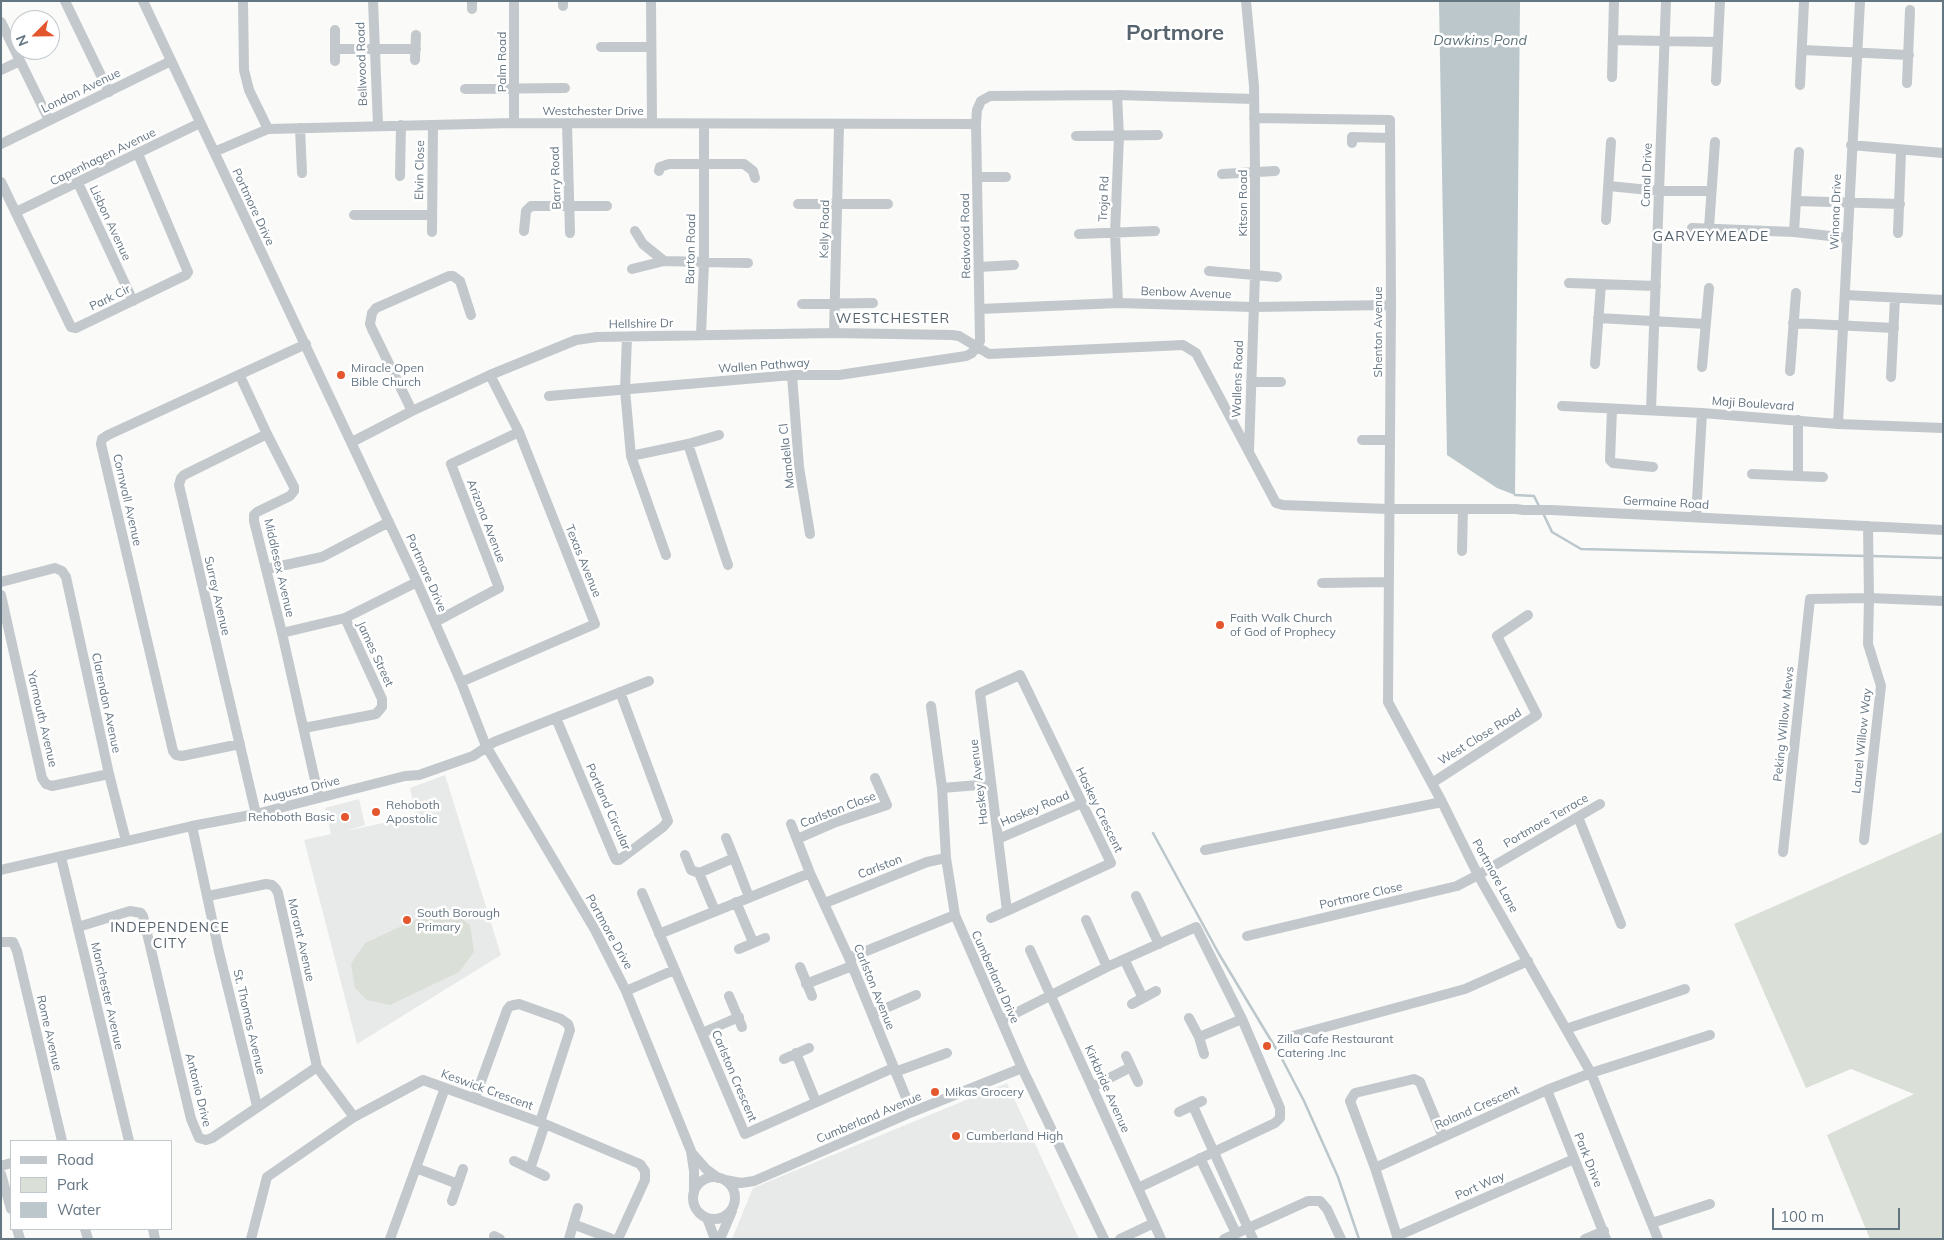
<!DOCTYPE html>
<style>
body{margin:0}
#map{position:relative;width:1944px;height:1240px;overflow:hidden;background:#fafaf8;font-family:Mulish,sans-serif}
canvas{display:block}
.frame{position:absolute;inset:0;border:2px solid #657683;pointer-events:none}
.legend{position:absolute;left:10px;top:1140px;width:162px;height:90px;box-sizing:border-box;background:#fff;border:1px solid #c1c8cd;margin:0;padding:6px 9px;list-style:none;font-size:15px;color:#657683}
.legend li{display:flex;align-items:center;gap:10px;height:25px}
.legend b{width:25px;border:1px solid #c1c8cd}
.north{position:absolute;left:10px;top:10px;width:50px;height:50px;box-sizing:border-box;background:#fff;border:1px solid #c1c8cd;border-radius:50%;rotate:247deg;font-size:14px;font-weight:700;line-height:20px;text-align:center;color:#657683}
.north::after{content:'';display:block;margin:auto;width:18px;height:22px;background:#e4572e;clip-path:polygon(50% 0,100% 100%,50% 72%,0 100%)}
.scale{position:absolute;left:1772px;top:1208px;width:128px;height:22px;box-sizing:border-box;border:2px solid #657683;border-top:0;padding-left:6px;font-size:15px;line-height:18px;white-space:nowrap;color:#657683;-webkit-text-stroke:4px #fff;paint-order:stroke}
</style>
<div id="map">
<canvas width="1944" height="1240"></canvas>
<div class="frame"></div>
<ul class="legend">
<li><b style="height:6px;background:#c3c8cc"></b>Road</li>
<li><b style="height:14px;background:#dadfd7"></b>Park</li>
<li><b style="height:14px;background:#bbc7cb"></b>Water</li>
</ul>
<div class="north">N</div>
<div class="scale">100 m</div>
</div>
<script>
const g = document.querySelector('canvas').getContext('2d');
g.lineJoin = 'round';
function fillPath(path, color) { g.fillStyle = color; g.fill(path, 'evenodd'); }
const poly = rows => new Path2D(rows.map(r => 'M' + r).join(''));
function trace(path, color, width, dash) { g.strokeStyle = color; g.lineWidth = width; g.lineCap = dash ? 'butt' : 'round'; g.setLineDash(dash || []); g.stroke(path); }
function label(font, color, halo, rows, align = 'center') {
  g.font = font + ' Mulish,sans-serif'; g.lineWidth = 5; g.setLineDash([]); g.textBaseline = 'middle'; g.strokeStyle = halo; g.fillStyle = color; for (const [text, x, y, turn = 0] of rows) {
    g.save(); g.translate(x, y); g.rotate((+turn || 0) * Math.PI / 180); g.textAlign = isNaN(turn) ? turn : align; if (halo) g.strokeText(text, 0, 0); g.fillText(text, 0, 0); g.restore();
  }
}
fillPath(poly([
 [445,775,501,955,357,1044,304,840,331,834,325,808,359,799,365,825,346,831,416,816,410,788],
 [1007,1083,1079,1239,732,1239,753,1188]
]), '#e8e9e9');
fillPath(poly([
 [1943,832,1943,1239,1870,1239,1827,1135,1914,1094,1851,1069,1806,1088,1734,924],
 [454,913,470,925,474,952,459,972,390,1005,367,1000,355,988,351,964,365,943,428,914]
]), '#dadfd7');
fillPath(poly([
 [1439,1,1520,1,1515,495,1497,488,1447,455]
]), '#bbc7cb');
trace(poly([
 [1515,495,1534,496,1539,506],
 [1543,513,1552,532,1581,549,1866,556],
 [1871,556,1943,558],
 [1153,833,1219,954,1281,1057,1304,1101,1338,1177,1359,1239]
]), '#bbc7cb', 2.5);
trace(poly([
 [65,1,109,92],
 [143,1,417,582,461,682,486,746,595,930,626,991,691,1151,694,1171,694,1193],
 [243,1,244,70,249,90,268,129],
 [373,1,378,125],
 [514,1,514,123],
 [563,1,563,6],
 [651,1,652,123],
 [1246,1,1254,86,1255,171,1255,275,1249,451],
 [472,9,472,1],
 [1,22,49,120],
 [335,30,335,61],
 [1613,40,1718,42],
 [601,47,651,47],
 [335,49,416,49],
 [1803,50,1909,55],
 [415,60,416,35],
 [1,70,20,61],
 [1612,77,1614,1],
 [1716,81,1720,1],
 [1907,83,1910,10],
 [1800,85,1804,2],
 [465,89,565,88],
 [1117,95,1119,136,1115,233,1118,303],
 [1254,118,1390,120,1391,305,1388,702,1442,802,1478,875,1591,1073,1658,1239],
 [567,123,570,233],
 [300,128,302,173],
 [1076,136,1158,135],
 [1352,143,1352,137,1390,138],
 [1,144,171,61],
 [1851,145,1943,153],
 [214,152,268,129,514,123,976,124],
 [659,171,660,167,669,164,744,164,753,171,755,178],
 [1222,174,1275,171],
 [400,176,401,125],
 [978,177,1006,177],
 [1,182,71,327,76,328,186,275,188,272,138,154],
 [78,183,133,301],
 [1609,186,1659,191,1710,191],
 [1796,201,1900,204],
 [798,204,888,204],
 [16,212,200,123],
 [354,215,432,215],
 [1606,220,1611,142],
 [1692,228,1794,232,1848,238],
 [1709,228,1715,142],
 [524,231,526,211,531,206,607,206],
 [635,231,643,244,664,261],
 [432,232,433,126],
 [1794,232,1799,152],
 [1898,233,1901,151],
 [1079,234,1155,231],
 [979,267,1014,265],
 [632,269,664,261,748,263],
 [1209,271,1277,277],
 [1569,283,1656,286],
 [1845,295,1943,300],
 [802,304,873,303],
 [980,309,1118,303,1253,307,1391,305],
 [1598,318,1706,324],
 [1793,323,1894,328],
 [834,333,839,125],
 [701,335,704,262,704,124],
 [627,337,625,390,631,456,666,555],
 [1595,364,1601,284],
 [1702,367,1709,288],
 [1790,371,1796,293],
 [792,375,799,467,810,534],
 [240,376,267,434,294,487,294,491,290,496,257,512,254,515,254,521,282,633,319,798],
 [1891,377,1895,298],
 [1251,382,1281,382],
 [549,396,792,375,839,375,966,356,972,353,980,341,976,124,977,110,981,101,990,96,1117,95,1254,99],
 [1562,406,1702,413,1838,424,1943,428],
 [1612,409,1610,460,1613,463,1653,467],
 [1651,410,1666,1],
 [412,411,372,329,370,324,372,313,376,308,449,276,453,276,460,281,471,315],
 [1838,424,1860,1],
 [1362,440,1390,440],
 [352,442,412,411,490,375,576,340,597,337,834,333,952,335,959,336,989,354,1183,345,1196,353,1276,503,1283,505,1388,509,1516,509,1523,510,1551,510,1943,530],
 [688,444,728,565],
 [631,456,688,444,719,435],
 [1752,474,1798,476,1798,420],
 [1798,476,1823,477],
 [1696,517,1702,413],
 [1462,551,1463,509],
 [267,569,322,557,389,522],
 [1,582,55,568,62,571,66,577,109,774,126,841],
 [1322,583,1388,582],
 [1,595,42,778,46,784,52,786,109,774],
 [435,622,499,588,451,464,519,432],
 [282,633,345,618,417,582],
 [461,682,595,624,519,432,490,375],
 [931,706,942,788,946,858,955,915,1022,1068,1104,1239],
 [556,718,614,856,616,860,619,860,663,827,668,821,620,692],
 [304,728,376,714,382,707,382,699,345,618],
 [240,744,182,756,176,755,173,751,101,444,102,439,108,435,306,344],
 [1432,783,1537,715,1497,636,1528,615],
 [942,788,991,784],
 [256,814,179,485,181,478,184,475,267,434],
 [1578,817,1621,924],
 [791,824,810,873,849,958,912,1112],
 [192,826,219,952,257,1106],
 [726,838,734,858],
 [797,839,836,822,887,805,875,778],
 [998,839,1082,803],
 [1864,840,1881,686,1868,644,1869,598,1868,526],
 [1205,850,1442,802],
 [1783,852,1810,599,1869,598,1943,601],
 [685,855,691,870,699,873],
 [61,857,129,1141],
 [1,870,192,826,256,814,405,776,419,775,473,756,494,742,649,681],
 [642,893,745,1134,893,1068],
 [208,896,266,884,272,885,276,889,278,893,317,1067,354,1117],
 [1136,896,1159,944],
 [736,902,753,942],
 [825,903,927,862,946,858],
 [715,911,699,873,734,858,749,897],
 [991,918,1007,911,1111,863,1020,675,980,693,1007,911],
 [1086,920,1107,967],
 [78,927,130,911,141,913,143,916,191,1119,199,1138,206,1140,212,1138,317,1067],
 [659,934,810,873],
 [1247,936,1457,886,1478,875,1600,804],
 [1,942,13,942,17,951,62,1141],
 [739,949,765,938],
 [1030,950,1161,1239],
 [849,958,955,915],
 [1125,961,1143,998],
 [800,967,812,996],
 [806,984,852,966],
 [626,991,674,970],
 [729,996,742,1027],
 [1132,1004,1156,991],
 [872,1014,916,995],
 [1189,1018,1199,1037,1204,1054],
 [1002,1020,1107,967,1196,927,1242,1019,1280,1108,1280,1118,1275,1123,1138,1188],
 [1566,1029,1685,989],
 [702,1033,739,1017],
 [1199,1037,1242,1019],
 [1289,1037,1465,989,1528,961],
 [796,1053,816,1102],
 [1126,1056,1138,1082],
 [784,1059,809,1048],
 [895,1072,947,1053],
 [1092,1087,1131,1067],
 [1547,1090,1606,1239],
 [475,1098,507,1010,510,1006,519,1004,561,1019,568,1024,570,1030,540,1122],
 [1193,1106,1253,1239],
 [1179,1112,1202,1101],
 [691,1152,706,1169,718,1178],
 [1200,1158,1236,1233],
 [514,1161,545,1176],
 [1,1166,11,1163],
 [416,1168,458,1184],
 [1375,1168,1547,1090,1591,1073,1710,1035],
 [530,1169,545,1124],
 [1,1174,11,1209],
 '693 1198a21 21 0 1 1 42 0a21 21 0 1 1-42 0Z',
 [725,1180,741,1183,754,1181,912,1112,1022,1068],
 [452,1201,463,1169],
 [707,1218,715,1239],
 [1652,1223,1710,1204],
 [573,1224,612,1239],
 [17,1229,20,1239],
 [85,1229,88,1239],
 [153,1229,155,1239],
 [494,1236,500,1239],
 [1397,1236,1574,1159],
 [251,1239,267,1177,354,1117,423,1080,545,1124,640,1164,645,1171,645,1180,618,1239],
 [390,1239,445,1088],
 [569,1239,578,1208],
 [720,1239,732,1211],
 [1120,1239,1154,1223],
 [1224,1239,1308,1201,1320,1201,1327,1209,1341,1239],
 [1398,1239,1375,1168,1350,1101,1355,1093,1414,1079,1420,1082,1443,1137],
 [1585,1239,1604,1231]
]), '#c3c8cc', 10);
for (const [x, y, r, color] of [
 [341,375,5,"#e4572e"],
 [1220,625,5,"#e4572e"],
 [376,812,5,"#e4572e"],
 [345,817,5,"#e4572e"],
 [407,920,5,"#e4572e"],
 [1267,1046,5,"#e4572e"],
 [935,1092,5,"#e4572e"],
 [956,1136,5,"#e4572e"]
]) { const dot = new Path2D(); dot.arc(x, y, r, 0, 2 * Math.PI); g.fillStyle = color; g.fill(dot); trace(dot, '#fff', 2); }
label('12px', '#657683', '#fff', [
 ["Palm Road",502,62,-90],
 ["Bellwood Road",362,64,-92],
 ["London Avenue",81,91,-26],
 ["Westchester Drive",593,111],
 ["Capenhagen Avenue",103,157,-26],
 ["Elvin Close",420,170,-89],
 ["Canal Drive",1647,175,-88],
 ["Barry Road",556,178,-92],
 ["Troja Rd",1104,199,-88],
 ["Kitson Road",1243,203,-90],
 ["Portmore Drive",253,207,65],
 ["Winona Drive",1836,212,-88],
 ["Lisbon Avenue",110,223,65],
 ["Kelly Road",825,229,-89],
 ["Redwood Road",966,236,-91],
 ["Barton Road",691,249,-89],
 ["Benbow Avenue",1186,293,2],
 ["Park Cir",110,298,-26],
 ["Hellshire Dr",641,324,-1],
 ["Shenton Avenue",1378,332,-90],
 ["Wallen Pathway",764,366,-4],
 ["Wallens Road",1238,379,-88],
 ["Maji Boulevard",1753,404,4],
 ["Mandella Cl",787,456,-96],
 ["Cornwall Avenue",127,500,77],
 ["Germaine Road",1666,503,3],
 ["Arizona Avenue",486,521,69],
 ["Texas Avenue",583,561,68],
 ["Middlesex Avenue",279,568,77],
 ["Portmore Drive",426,573,66],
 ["Surrey Avenue",217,596,77],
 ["James Street",375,654,65],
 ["Clarendon Avenue",106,703,78],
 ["Yarmouth Avenue",42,719,77],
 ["Peking Willow Mews",1784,724,-84],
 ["West Close Road",1480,737,-32],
 ["Laurel Willow Way",1862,741,-84],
 ["Haskey Avenue",979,782,-97],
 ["Augusta Drive",301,790,-14],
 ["Portland Circular",608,807,66],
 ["Haskey Road",1035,809,-23],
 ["Carlston Close",838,810,-21],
 ["Haskey Crescent",1099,810,64],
 ["Portmore Terrace",1546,821,-30],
 ["Carlston",880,867,-21],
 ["Portmore Lane",1495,876,61],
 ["Portmore Close",1361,896,-13],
 ["Portmore Drive",609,932,61],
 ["Morant Avenue",301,940,77],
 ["Cumberland Drive",995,977,66],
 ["Carlston Avenue",874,987,68],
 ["Manchester Avenue",107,996,77],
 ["St. Thomas Avenue",249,1022,77],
 ["Rome Avenue",49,1033,77],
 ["Carlston Crescent",734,1076,67],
 ["Kirkbride Avenue",1107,1089,66],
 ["Antonio Drive",198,1090,76],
 ["Keswick Crescent",487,1090,20],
 ["Roland Crescent",1477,1108,-24],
 ["Cumberland Avenue",869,1118,-23],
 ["Park Drive",1588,1160,68],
 ["Port Way",1480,1186,-24]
]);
label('12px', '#657683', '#fff', [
 ["Miracle Open",351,368],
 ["Bible Church",351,382],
 ["Faith Walk Church",1230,618],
 ["of God of Prophecy",1230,632],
 ["Rehoboth",386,805],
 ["Apostolic",386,819],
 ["Rehoboth Basic",335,817,"right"],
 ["South Borough",417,913],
 ["Primary",417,927],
 ["Zilla Cafe Restaurant",1277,1039],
 ["Catering .Inc",1277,1053],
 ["Mikas Grocery",945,1092],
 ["Cumberland High",966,1136]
], 'left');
label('italic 14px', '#60757c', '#fff', [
 ["Dawkins Pond",1480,41]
]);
g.letterSpacing = '1px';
label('14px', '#57646e', '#fff', [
 ["GARVEYMEADE",1711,237],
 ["WESTCHESTER",893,319],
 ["INDEPENDENCE",170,928],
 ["CITY",170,944]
]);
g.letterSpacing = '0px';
label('bold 22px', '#57646e', '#fff', [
 ["Portmore",1175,33]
]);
</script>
